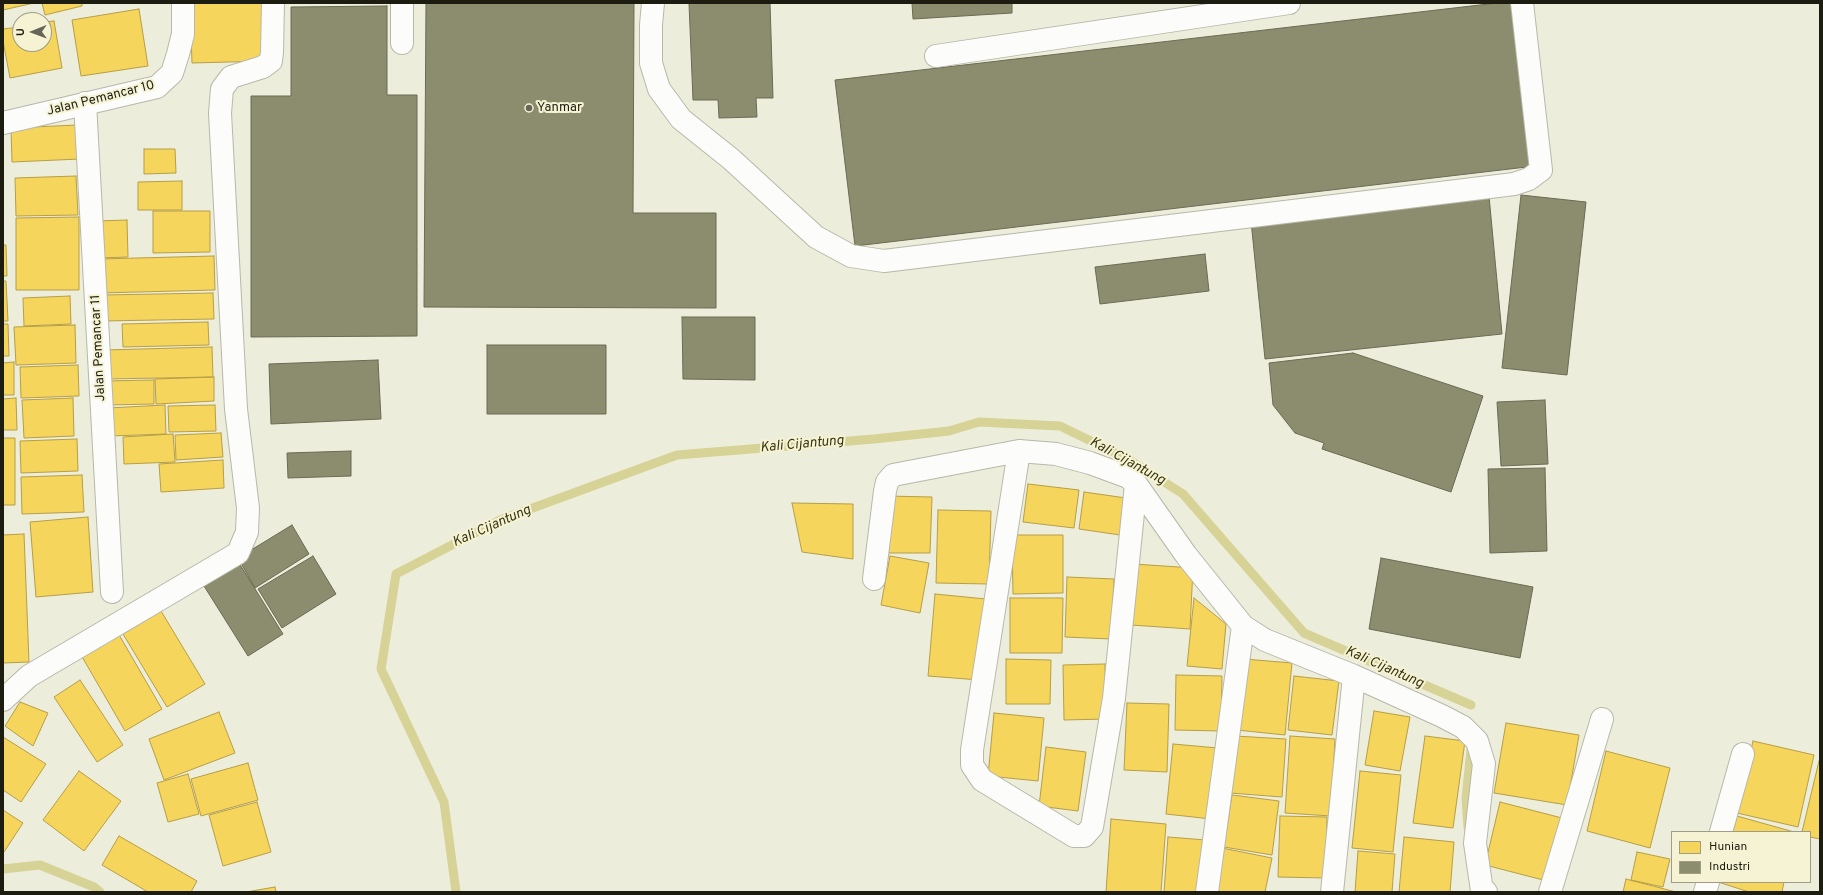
<!DOCTYPE html>
<style>
body{margin:0}
#map{position:relative;width:1823px;height:895px;overflow:hidden;background:#ededdc;font-family:Overpass,sans-serif}
canvas{display:block}
.frame{position:absolute;inset:0;border:4px solid #1d1c11;pointer-events:none}
.legend{position:absolute;left:1671px;top:831px;width:140px;height:52px;box-sizing:border-box;background:#f5f3d4;border:1px solid #9f9d86;margin:0;padding:5px 7px;list-style:none;font-size:12px;color:#1d1c11}
.legend li{display:flex;align-items:center;gap:8px;height:20px}
.legend b{width:20px;border:1px solid #9f9d86}
.north{position:absolute;left:12px;top:12px;width:40px;height:40px;box-sizing:border-box;background:#f5f3d4;border:1px solid #9f9d86;border-radius:50%;rotate:269deg;font-size:11px;font-weight:700;line-height:16px;text-align:center;color:#1d1c11}
.north::after{content:'';display:block;margin:auto;width:14px;height:18px;background:#666558;clip-path:polygon(50% 0,100% 100%,50% 72%,0 100%)}
</style>
<div id="map">
<canvas width="1823" height="895"></canvas>
<div class="frame"></div>
<ul class="legend">
<li><b style="height:11px;background:#f6d55c"></b>Hunian</li>
<li><b style="height:11px;background:#8c8c6e"></b>Industri</li>
</ul>
<div class="north">U</div>
</div>
<script>
const g = document.querySelector('canvas').getContext('2d');
g.lineJoin = 'round';
function fillPath(path, color) { g.fillStyle = color; g.fill(path, 'evenodd'); }
const poly = rows => new Path2D(rows.map(r => 'M' + r).join(''));
function trace(path, color, width, dash) { g.strokeStyle = color; g.lineWidth = width; g.lineCap = dash ? 'butt' : 'round'; g.setLineDash(dash || []); g.stroke(path); }
function label(font, color, halo, rows, align = 'center') {
  g.font = font + ' Overpass,sans-serif'; g.lineWidth = 4; g.setLineDash([]); g.textBaseline = 'middle'; g.strokeStyle = halo; g.fillStyle = color; for (const [text, x, y, turn = 0] of rows) {
    g.save(); g.translate(x, y); g.rotate((+turn || 0) * Math.PI / 180); g.textAlign = isNaN(turn) ? turn : align; if (halo) g.strokeText(text, 0, 0); g.fillText(text, 0, 0); g.restore();
  }
}
const homes = poly([
 [3,3,34,3,3,10,3,3],
 [42,3,82,3,82,6,45,15,42,3],
 [190,3,263,3,265,61,192,63,190,3],
 [139,9,148,66,81,76,72,20,139,9],
 [54,21,62,68,10,78,3,41,3,29,20,27,20,44,44,44,44,22,54,21],
 [78,125,80,159,12,162,11,128,78,125],
 [144,149,175,149,176,173,144,174,144,149],
 [76,176,78,215,16,216,15,178,76,176],
 [182,181,182,210,138,210,138,182,182,181],
 [153,211,210,211,210,252,153,253,153,211],
 [79,217,79,290,16,290,16,218,79,217],
 [127,220,128,257,98,258,97,221,127,220],
 [3,245,6,245,7,276,3,276,3,245],
 [214,256,215,290,100,293,99,259,214,256],
 [3,281,6,281,8,321,3,321,3,281],
 [213,293,214,319,102,321,101,295,213,293],
 [70,296,71,324,24,326,23,298,70,296],
 [208,322,209,345,123,347,122,324,208,322],
 [3,324,8,324,9,356,3,356,3,324],
 [75,325,76,363,16,365,14,327,75,325],
 [212,347,213,377,106,379,105,350,212,347],
 [14,362,14,395,3,395,3,363,14,362],
 [78,365,79,396,21,398,20,367,78,365],
 [214,377,214,401,156,404,155,379,214,377],
 [154,380,154,404,107,405,106,381,154,380],
 [16,398,17,430,3,430,3,399,16,398],
 [73,398,74,436,24,438,22,400,73,398],
 [165,405,166,434,110,436,108,408,165,405],
 [215,405,216,431,169,432,168,406,215,405],
 [221,433,223,457,176,460,175,435,221,433],
 [173,434,175,462,124,464,123,437,173,434],
 [3,438,15,438,15,505,3,505,3,438],
 [77,439,78,471,21,473,20,441,77,439],
 [223,460,224,488,161,492,159,464,223,460],
 [82,475,84,512,22,514,21,477,82,475],
 [1028,484,1079,490,1074,528,1023,522,1028,484],
 [1084,492,1133,499,1127,536,1079,529,1084,492],
 [886,496,932,497,930,553,885,553,886,496],
 [792,503,853,504,853,559,802,552,792,503],
 [938,510,991,511,989,584,936,583,938,510],
 [88,517,93,592,36,597,30,522,88,517],
 [24,534,29,662,3,663,3,535,24,534],
 [1012,535,1063,535,1063,593,1013,594,1012,535],
 [890,556,929,563,920,613,881,605,890,556],
 [1134,564,1193,568,1190,629,1131,625,1134,564],
 [1067,577,1114,579,1111,639,1065,637,1067,577],
 [935,594,986,599,979,680,928,676,935,594],
 [1010,598,1063,598,1062,653,1010,653,1010,598],
 [1194,598,1226,624,1222,669,1187,666,1194,598],
 [161,611,205,684,167,707,123,634,161,611],
 [118,633,162,709,125,731,81,655,118,633],
 [1006,659,1051,660,1050,704,1006,704,1006,659],
 [1244,659,1292,663,1285,735,1237,730,1244,659],
 [1105,664,1106,719,1064,720,1063,665,1105,664],
 [1176,675,1222,676,1221,731,1175,730,1176,675],
 [1294,676,1339,681,1332,735,1288,730,1294,676],
 [80,680,123,745,97,762,54,697,80,680],
 [20,702,48,713,33,746,5,726,20,702],
 [1127,703,1169,704,1167,772,1124,770,1127,703],
 [1374,711,1410,717,1400,771,1365,765,1374,711],
 [219,712,235,753,164,780,149,739,219,712],
 [994,713,1044,718,1038,781,988,776,994,713],
 [1506,723,1579,735,1567,805,1494,793,1506,723],
 [1235,736,1286,739,1282,797,1230,793,1235,736],
 [1290,736,1335,739,1331,816,1285,813,1290,736],
 [1425,736,1465,741,1453,828,1413,823,1425,736],
 [3,737,46,764,21,802,3,790,3,737],
 [1753,741,1814,755,1798,827,1737,813,1753,741],
 [1173,744,1218,748,1211,819,1166,814,1173,744],
 [1046,747,1086,752,1078,811,1039,806,1046,747],
 [1606,751,1670,768,1650,848,1587,831,1606,751],
 [1819,761,1820,761,1820,839,1810,837,1810,832,1802,832,1819,761],
 [248,763,258,800,201,816,191,779,248,763],
 [79,771,121,801,84,851,43,820,79,771],
 [1360,771,1401,775,1393,852,1352,848,1360,771],
 [188,774,199,814,168,822,157,783,188,774],
 [1232,795,1279,801,1272,855,1224,847,1232,795],
 [257,802,271,852,223,866,209,815,257,802],
 [1500,802,1562,818,1547,881,1485,865,1500,802],
 [3,810,23,823,4,852,3,851,3,810],
 [1280,816,1327,817,1326,878,1278,877,1280,816],
 [1737,816,1794,832,1733,832,1737,816],
 [1111,819,1166,824,1161,892,1106,892,1111,819],
 [119,836,197,881,191,892,148,892,102,865,119,836],
 [1168,837,1206,840,1202,892,1164,892,1168,837],
 [1404,837,1454,842,1450,892,1399,892,1404,837],
 [1222,848,1272,858,1265,892,1213,892,1222,848],
 [1358,851,1395,854,1392,892,1355,892,1358,851],
 [1637,852,1670,859,1663,887,1631,880,1637,852],
 [1626,879,1676,892,1623,892,1626,879],
 [1718,882,1784,882,1782,892,1749,892,1718,882],
 [275,887,276,892,246,892,275,887]
]);
fillPath(homes, '#f6d55c');
trace(homes, '#b59e46', 1);
const industry = poly([
 [426,3,634,3,633,213,716,213,716,308,424,307,426,3],
 [689,3,770,3,773,98,756,98,757,117,719,118,718,100,693,100,689,3],
 [912,3,1012,3,1012,13,913,19,912,3],
 [1497,3,1516,3,1535,166,855,246,835,80,1497,3],
 [387,6,387,95,417,95,417,336,251,337,251,96,291,96,291,7,387,6],
 [1521,195,1586,202,1567,375,1502,368,1521,195],
 [1489,196,1502,334,1265,359,1251,221,1489,196],
 [1205,254,1209,291,1100,304,1095,267,1205,254],
 [682,317,755,317,755,380,683,379,682,317],
 [487,345,606,345,606,414,487,414,487,345],
 [1353,353,1483,396,1451,492,1322,449,1324,443,1295,433,1273,405,1269,363,1353,353],
 [378,360,381,419,271,424,269,364,378,360],
 [1545,400,1548,464,1501,466,1497,402,1545,400],
 [351,451,351,476,288,478,287,453,351,451],
 [1545,468,1547,551,1490,553,1488,469,1545,468],
 [292,525,309,554,255,588,238,558,292,525],
 [313,556,336,594,282,628,258,589,313,556],
 [1381,558,1533,587,1520,658,1369,629,1381,558],
 [239,563,283,634,248,656,204,586,239,563]
]);
fillPath(industry, '#8c8c6e');
trace(industry, '#6b6a52', 1);
trace(poly([
 [1468,828,1466,798,1471,750],
 [3,869,40,865,94,887,100,892],
 [456,892,444,802,381,669,396,574,500,520,677,455,874,439,949,431,979,422,1060,426,1128,459,1183,494,1304,633,1471,705]
]), '#d7d295', 9);
const minor = poly([
 [653,3,651,25,651,63,659,89,681,119,731,159,816,237,851,256,884,261,1514,184,1529,179,1541,170,1522,3],
 [402,43,402,3],
 [936,56,1289,3],
 [85,103,112,592],
 [3,123,157,87,172,73,178,54,183,34,183,3],
 [1019,451,972,750,972,765,982,780,1074,836,1084,836,1092,827,1114,698,1136,484],
 [874,579,885,491,887,482,893,475,1019,451,1056,454,1090,463,1128,477,1136,484,1186,555,1243,626,1265,640,1354,676,1442,716,1463,727,1477,741,1484,764,1475,843,1482,891,1486,892],
 [3,700,29,676,238,553,247,532,248,508,236,409,220,113,222,89,231,77,263,67,271,61,272,52,273,3],
 [1721,832,1743,754],
 [1207,892,1243,626],
 [1332,892,1354,676],
 [1550,892,1602,719],
 [1705,892,1708,882]
]);
trace(minor, '#b8b8aa', 24);
trace(minor, '#fcfcfa', 22);
for (const [x, y, r, color] of [
 [529,108,4,"#666558"]
]) { const dot = new Path2D(); dot.arc(x, y, r, 0, 2 * Math.PI); g.fillStyle = color; g.fill(dot); trace(dot, '#f5f3d4', 1.5); }
label('13px', '#1d1c11', '#f5f3d4', [
 ["Jalan Pemancar 10",101,99,-14],
 ["Jalan Pemancar 11",99,348,-93]
]);
label('13px', '#1d1c11', '#f5f3d4', [
 ["Yanmar",537,108]
], 'left');
label('italic 14px', '#383512', '#f5f3d4', [
 ["Kali Cijantung",802,445,-5],
 ["Kali Cijantung",1127,462,29],
 ["Kali Cijantung",492,527,-24],
 ["Kali Cijantung",1384,668,24]
]);
</script>
